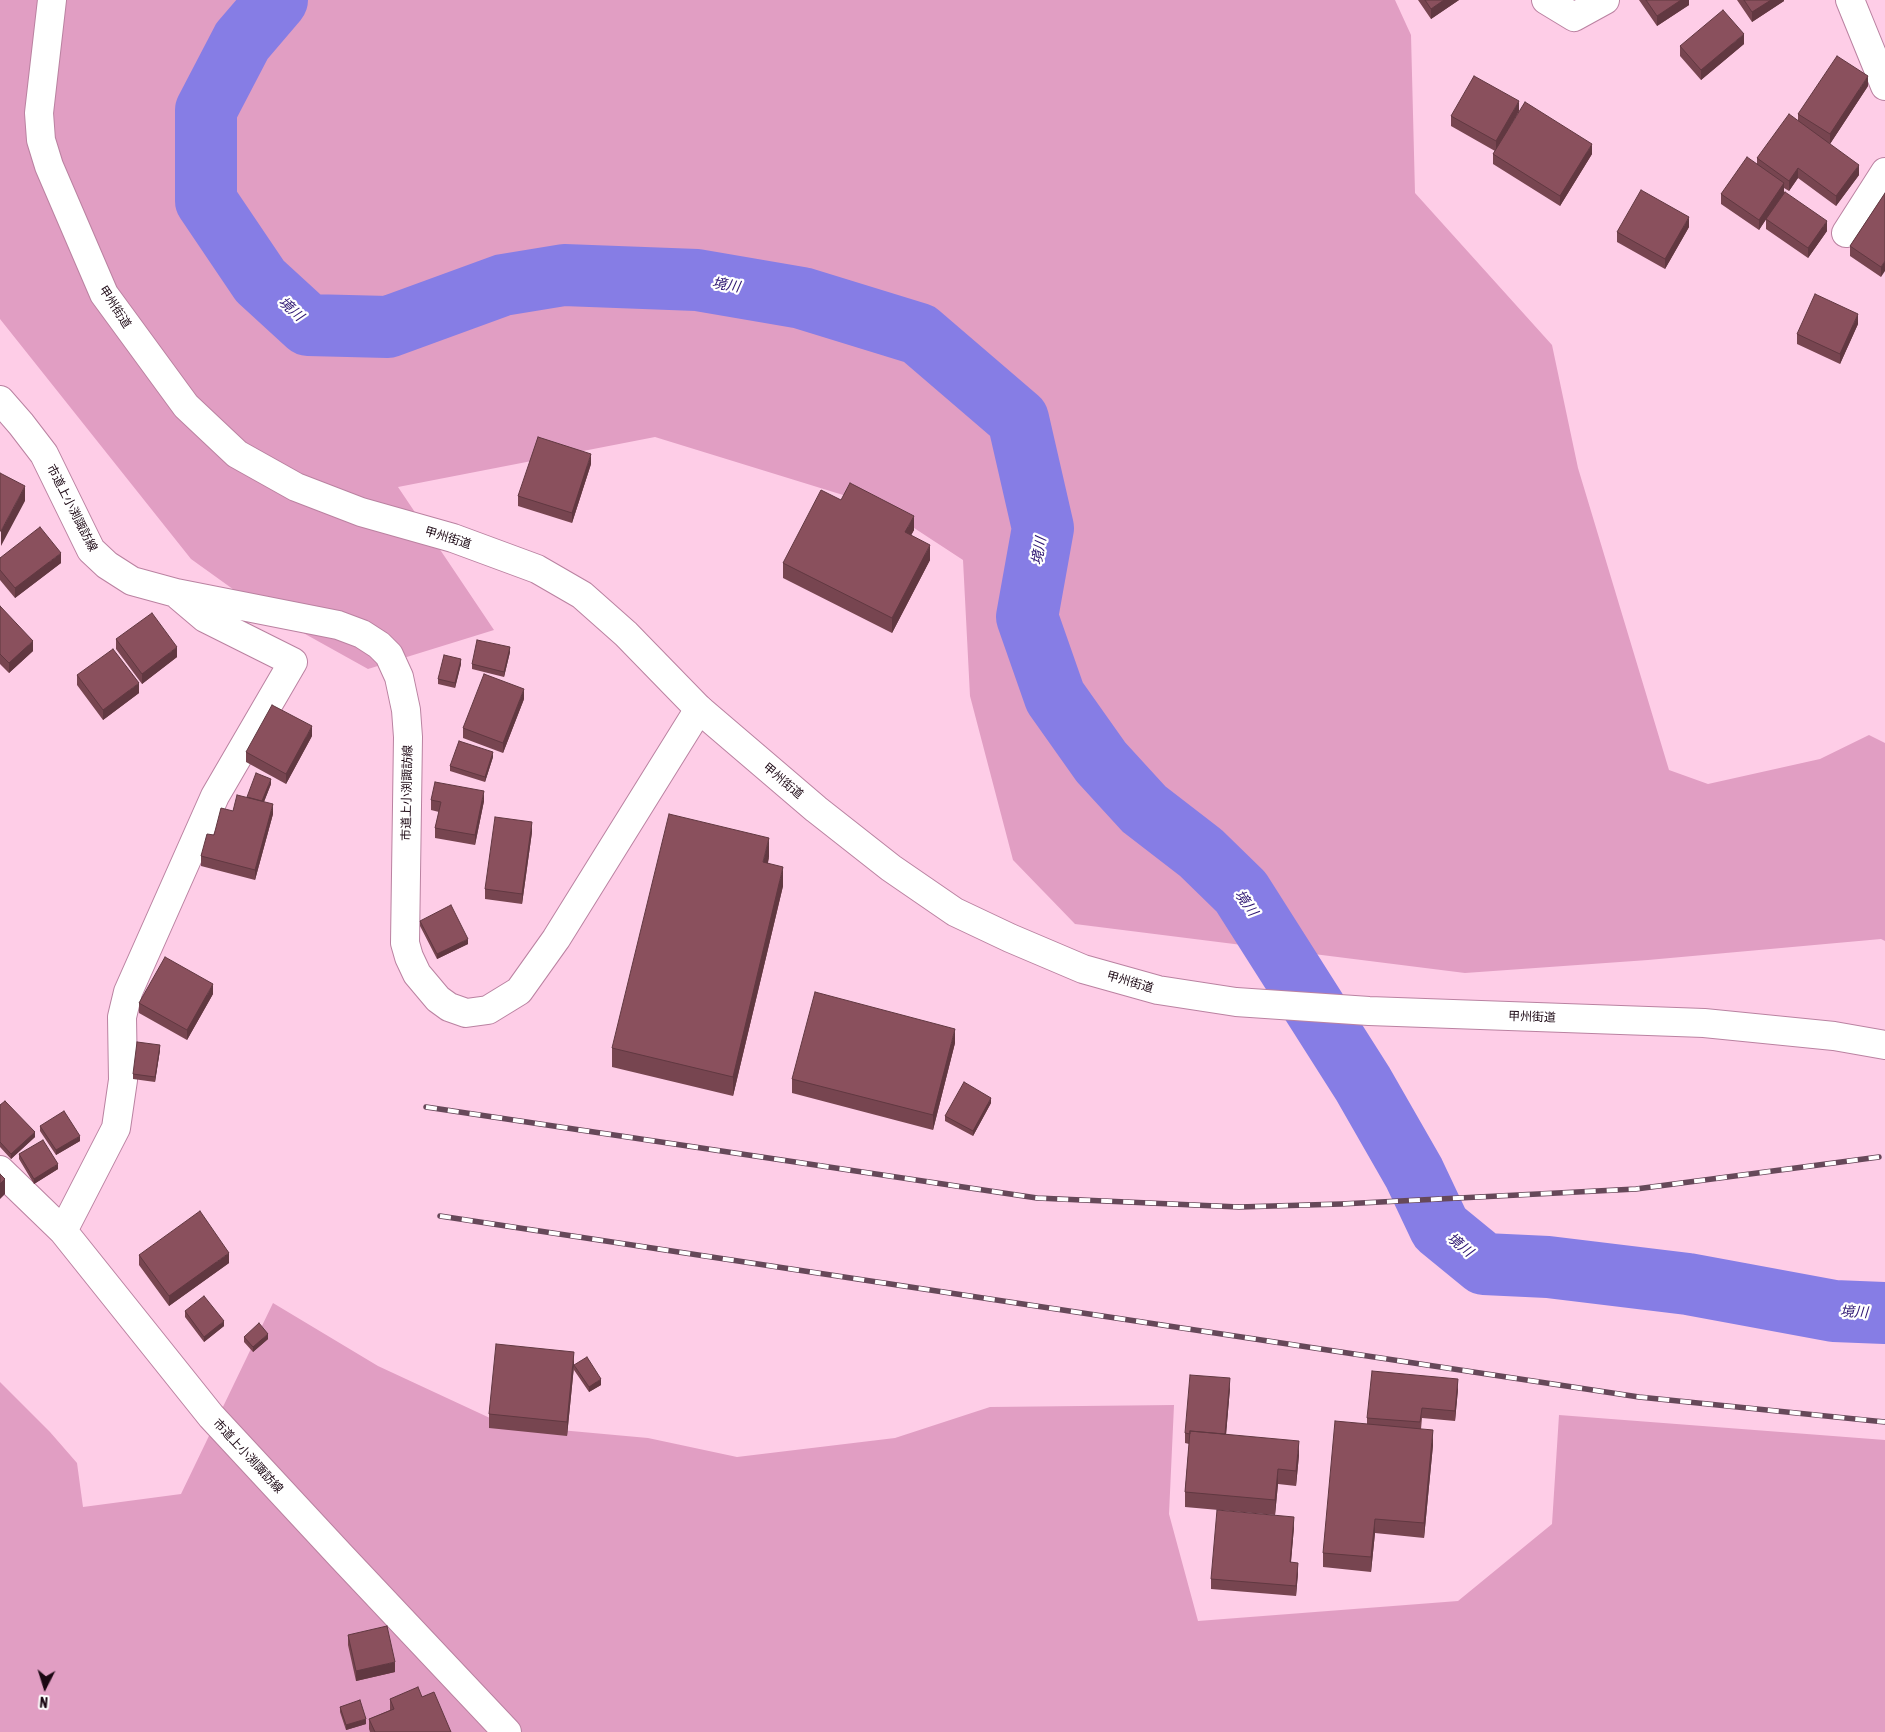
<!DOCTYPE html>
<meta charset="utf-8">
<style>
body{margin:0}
#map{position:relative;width:1885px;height:1732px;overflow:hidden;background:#fecde7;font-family:"Asap Condensed",sans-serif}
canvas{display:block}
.north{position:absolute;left:20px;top:1662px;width:50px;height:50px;-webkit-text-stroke:4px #fff;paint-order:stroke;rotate:185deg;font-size:14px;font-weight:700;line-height:20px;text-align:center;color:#1b0713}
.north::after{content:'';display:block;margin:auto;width:18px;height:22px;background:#1b0713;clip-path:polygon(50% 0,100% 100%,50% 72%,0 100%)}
</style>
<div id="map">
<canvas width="1885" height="1732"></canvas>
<div class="north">N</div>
</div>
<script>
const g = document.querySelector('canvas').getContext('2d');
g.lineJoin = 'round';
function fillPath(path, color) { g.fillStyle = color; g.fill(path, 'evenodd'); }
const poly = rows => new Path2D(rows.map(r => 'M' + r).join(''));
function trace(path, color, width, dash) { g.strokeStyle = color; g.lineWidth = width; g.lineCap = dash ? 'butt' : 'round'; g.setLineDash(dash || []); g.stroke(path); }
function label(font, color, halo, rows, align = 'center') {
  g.font = font + ' "Asap Condensed","Noto Sans JP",sans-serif'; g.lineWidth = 4.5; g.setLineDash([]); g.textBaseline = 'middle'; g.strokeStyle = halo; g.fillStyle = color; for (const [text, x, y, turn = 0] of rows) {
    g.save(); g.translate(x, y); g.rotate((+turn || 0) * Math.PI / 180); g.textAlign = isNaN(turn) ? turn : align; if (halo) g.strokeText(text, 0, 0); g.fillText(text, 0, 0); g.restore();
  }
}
fillPath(poly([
 [0,0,1395,0,1411,35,1415,193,1552,345,1578,468,1669,770,1708,784,1820,759,1869,735,1885,743,1885,941,1881,939,1648,960,1465,973,1075,924,1013,860,970,696,963,560,882,507,655,437,398,487,494,630,368,669,262,610,191,559,0,319],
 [273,1303,378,1366,505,1425,648,1438,737,1457,895,1438,990,1407,1174,1405,1169,1514,1198,1621,1458,1601,1552,1524,1559,1415,1885,1440,1885,1732,0,1732,0,1382,50,1432,77,1463,83,1507,181,1494]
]), '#e19ec3');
trace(poly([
 [277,0,242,41,206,110,206,201,260,281,308,325,388,327,503,285,564,275,697,280,802,298,919,334,1018,419,1043,528,1027,617,1055,697,1101,762,1144,809,1201,853,1241,892,1363,1084,1414,1173,1440,1228,1484,1264,1548,1267,1688,1284,1834,1311,1885,1313]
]), '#867de5', 62);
const minor = poly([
 [1546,0,1574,17,1605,0],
 [1850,0,1885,86],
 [1846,233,1885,172],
 [0,400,21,424,44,454,91,550,107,565,132,581,176,593,338,625,362,634,379,645,389,655,399,677,406,710,408,737,405,943,409,957,417,974,438,999,449,1007,466,1013,488,1010,519,991,556,939,699,709],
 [0,1170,63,1231,211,1416,341,1556,507,1732],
 [63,1231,116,1128,123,1080,122,1017,128,992,215,796,293,662,205,618,179,596]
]);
const highway = poly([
 [52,0,39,113,41,140,49,166,104,294,186,406,237,454,296,487,361,512,453,538,537,569,582,595,626,634,699,709,816,809,891,868,955,912,1010,938,1083,969,1158,990,1236,1002,1369,1011,1704,1023,1834,1036,1885,1045]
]);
trace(minor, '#ba82a1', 30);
trace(highway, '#ba82a1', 30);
trace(minor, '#fff', 28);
trace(highway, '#fff', 28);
const rail = poly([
 [426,1107,1037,1198,1239,1207,1341,1204,1636,1189,1879,1157],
 [440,1216,1639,1397,1885,1422]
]);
trace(rail, '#664859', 5.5);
trace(rail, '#fff', 4, [11]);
fillPath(poly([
 [1418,0,1459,0,1431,19],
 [1639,0,1689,0,1689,5,1657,26],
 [1737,0,1784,0,1784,1,1752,22],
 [1744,44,1701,80,1680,56,1680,46],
 [1868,86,1830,144,1859,175,1836,206,1798,178,1789,191,1784,188,1784,192,1827,231,1808,258,1766,229,1766,219,1759,230,1721,204,1721,194,1757,164,1757,158,1798,121,1798,114],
 [1519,111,1508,130,1592,154,1560,206,1493,164,1493,154,1495,151,1451,126,1451,116],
 [1885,193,1881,277,1850,256,1850,246],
 [1689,227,1665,269,1617,242,1617,232],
 [1858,324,1840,364,1797,344,1797,334],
 [591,464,572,523,518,506,518,496],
 [841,500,914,530,911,535,930,560,892,633,783,578,783,563],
 [0,558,61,563,15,598,0,580],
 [0,606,33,651,9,673,0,664],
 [116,639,177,657,142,684,116,649],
 [510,652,504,677,472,669,472,664],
 [461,664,455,688,438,684,438,679],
 [77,675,139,693,103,720,77,685],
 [524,699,503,753,463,738,463,728],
 [312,736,286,784,246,762,246,752],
 [493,757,485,782,450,771,450,766],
 [271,784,264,802,273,814,255,880,201,866,201,856,214,835,233,811,247,797],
 [431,800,484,801,475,845,435,838,435,828,439,812,431,810],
 [532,832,522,904,485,899,485,889],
 [769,857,768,863,783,886,733,1096,612,1067,612,1048],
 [420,921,468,944,437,959,420,926],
 [213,994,187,1040,139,1013,139,1003],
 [955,1043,933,1130,792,1093,792,1079],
 [160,1050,155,1082,133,1079,133,1074],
 [991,1103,973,1136,945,1121,945,1116],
 [0,1105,35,1137,11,1159,0,1147],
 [40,1126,80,1141,56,1155,40,1131],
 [19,1154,58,1169,34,1184,19,1159],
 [139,1255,229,1263,169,1306,139,1265],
 [185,1311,224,1326,204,1342,185,1317],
 [244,1337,268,1339,253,1352,244,1342],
 [574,1365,601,1385,589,1392,574,1370],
 [574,1366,567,1436,489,1428,489,1414],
 [1230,1388,1226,1434,1299,1455,1296,1486,1278,1484,1275,1515,1185,1507,1185,1492,1189,1444,1185,1443,1185,1433],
 [1458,1389,1455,1421,1422,1418,1421,1429,1433,1445,1424,1538,1375,1533,1371,1572,1323,1567,1323,1553,1367,1424,1367,1418],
 [1294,1527,1291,1562,1298,1573,1296,1596,1211,1589,1211,1579],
 [348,1635,395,1672,356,1681,348,1645],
 [422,1697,451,1732,370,1732,369,1729,369,1719,390,1710,390,1699],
 [340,1707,366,1724,346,1730,340,1712]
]), '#774550');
fillPath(poly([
 [1444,0,1459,0,1431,19,1431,9],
 [1681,0,1689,0,1689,5,1657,26,1657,16],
 [1771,0,1784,0,1784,1,1752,22,1752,12],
 [1744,34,1744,44,1701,80,1701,70],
 [1868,76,1868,86,1830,144,1830,134],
 [1519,101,1519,111,1496,151,1496,141],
 [1592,144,1592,154,1560,206,1560,196],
 [1859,165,1859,175,1836,206,1836,196],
 [1798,168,1798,178,1789,191,1789,181],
 [1784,183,1784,193,1759,230,1759,220],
 [1689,217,1689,227,1665,269,1665,259],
 [1827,221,1827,231,1808,258,1808,248],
 [1885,261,1885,271,1881,277,1881,267],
 [1858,314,1858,324,1840,364,1840,354],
 [591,454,591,464,572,523,572,513],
 [25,486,25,501,1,546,1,531],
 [914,516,914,530,905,547,905,532],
 [930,545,930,560,892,633,892,618],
 [61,553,61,563,15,598,15,588],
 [33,641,33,651,9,673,9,663],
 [177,647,177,657,142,684,142,674],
 [510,647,510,652,504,677,504,672],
 [461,659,461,664,455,688,455,683],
 [139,683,139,693,103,720,103,710],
 [524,689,524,699,503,753,503,743],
 [312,726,312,736,286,784,286,774],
 [493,752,493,757,485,782,485,777],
 [271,779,271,784,261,809,261,804],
 [484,791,484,801,475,845,475,835],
 [273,804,273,814,255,880,255,870],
 [532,822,532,832,522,904,522,894],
 [769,838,769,857,763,882,763,862],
 [783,867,783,886,733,1096,733,1077],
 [468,939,468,944,437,959,437,954],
 [213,984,213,994,187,1040,187,1030],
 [955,1029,955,1043,933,1130,933,1115],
 [160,1045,160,1050,155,1082,155,1077],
 [991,1098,991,1103,973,1136,973,1131],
 [35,1132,35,1137,11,1159,11,1154],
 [80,1136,80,1141,56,1155,56,1150],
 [58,1164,58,1169,34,1184,34,1179],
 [5,1179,5,1194,0,1199,0,1184],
 [229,1253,229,1263,169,1306,169,1296],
 [224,1321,224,1326,204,1342,204,1337],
 [268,1334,268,1339,253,1352,253,1347],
 [574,1352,574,1366,567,1436,567,1422],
 [1230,1378,1230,1388,1225,1447,1225,1437],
 [601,1379,601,1385,589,1392,589,1387],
 [1458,1379,1458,1389,1455,1421,1455,1411],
 [1433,1430,1433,1445,1424,1538,1424,1523],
 [1299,1441,1299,1455,1296,1486,1296,1471],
 [1278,1469,1278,1484,1275,1515,1275,1500],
 [1294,1517,1294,1527,1290,1572,1290,1562],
 [1375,1519,1375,1533,1371,1572,1371,1557],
 [1298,1563,1298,1573,1296,1596,1296,1586],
 [395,1662,395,1672,356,1681,356,1671],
 [366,1719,366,1724,346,1730,346,1725]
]), '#613841');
const building = poly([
 [1425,0,1444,0,1431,9,1425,0],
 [1646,0,1681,0,1657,16,1646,0],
 [1744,0,1771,0,1752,12,1744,0],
 [1723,10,1744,34,1701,70,1680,46,1723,10],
 [1837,56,1868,76,1830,134,1798,114,1837,56],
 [1474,76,1519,101,1496,141,1451,116,1474,76],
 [1525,102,1592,144,1560,196,1493,154,1525,102],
 [1789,114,1859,165,1836,196,1798,168,1789,181,1757,158,1789,114],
 [1747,157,1784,183,1759,220,1721,194,1747,157],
 [1641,190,1689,217,1665,259,1617,232,1641,190],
 [1785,192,1827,221,1808,248,1766,219,1785,192],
 [1885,193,1885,261,1881,267,1850,246,1885,193],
 [1815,294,1858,314,1840,354,1797,334,1815,294],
 [538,437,591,454,572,513,518,496,538,437],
 [0,473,25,486,1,531,0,531,0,473],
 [850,483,914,516,905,532,930,545,892,618,783,563,821,490,841,500,850,483],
 [40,527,61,553,15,588,0,570,0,558,40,527],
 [0,606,33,641,9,663,0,654,0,606],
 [152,613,177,647,142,674,116,639,152,613],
 [477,640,510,647,504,672,472,664,477,640],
 [113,649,139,683,103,710,77,675,113,649],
 [444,655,461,659,455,683,438,679,444,655],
 [484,674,524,689,503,743,463,728,484,674],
 [272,705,312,726,286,774,246,752,272,705],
 [459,741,493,752,485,777,450,766,459,741],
 [256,773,271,779,262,801,247,797,256,773],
 [435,782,484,791,475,835,435,828,441,802,431,800,435,782],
 [237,795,273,804,255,870,201,856,207,834,214,835,221,808,233,811,237,795],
 [669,814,769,838,763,862,783,867,733,1077,612,1048,669,814],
 [495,817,532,822,522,894,485,889,495,817],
 [451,905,468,939,437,954,420,921,451,905],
 [165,957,213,984,187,1030,139,1003,165,957],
 [815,992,955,1029,933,1115,792,1079,815,992],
 [137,1042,160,1045,155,1077,133,1074,137,1042],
 [964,1082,991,1098,973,1131,945,1116,964,1082],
 [5,1101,35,1132,11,1154,0,1142,0,1105,5,1101],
 [64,1111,80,1136,56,1150,40,1126,64,1111],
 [43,1140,58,1164,34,1179,19,1154,43,1140],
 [0,1174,5,1179,0,1184,0,1174],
 [200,1211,229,1253,169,1296,139,1255,200,1211],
 [204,1296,224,1321,204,1337,185,1311,204,1296],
 [259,1323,268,1334,253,1347,244,1337,259,1323],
 [496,1344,574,1352,567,1422,489,1414,496,1344],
 [587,1357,601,1379,589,1387,574,1365,587,1357],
 [1372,1371,1458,1379,1455,1411,1422,1408,1420,1422,1367,1418,1372,1371],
 [1190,1375,1230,1378,1225,1434,1190,1431,1190,1434,1185,1433,1190,1375],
 [1335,1421,1433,1430,1424,1523,1375,1519,1371,1557,1323,1553,1335,1421],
 [1190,1431,1299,1441,1296,1471,1278,1469,1275,1500,1185,1492,1190,1431],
 [1217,1510,1294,1517,1290,1562,1298,1563,1296,1586,1211,1579,1217,1510],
 [387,1626,395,1662,356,1671,348,1635,387,1626],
 [418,1687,422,1697,434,1692,451,1732,375,1732,369,1719,394,1709,390,1699,418,1687],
 [360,1700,366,1719,346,1725,340,1707,360,1700]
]);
fillPath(building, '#8a505d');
trace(building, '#613841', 1);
label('12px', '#1b0713', '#fff', [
 ["甲州街道",115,307,57],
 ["市道上小渕諏訪線",72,508,63],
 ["甲州街道",448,538,17],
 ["甲州街道",783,781,40],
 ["市道上小渕諏訪線",407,793,-89],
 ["甲州街道",1130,982,16],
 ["甲州街道",1532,1017,2],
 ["市道上小渕諏訪線",248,1456,47]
]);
label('italic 14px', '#2c1471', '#fff', [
 ["境川",726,285,10],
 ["境川",291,309,42],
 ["境川",1039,551,-80],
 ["境川",1246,903,55],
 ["境川",1460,1245,39],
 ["境川",1854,1312,3]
]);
</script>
